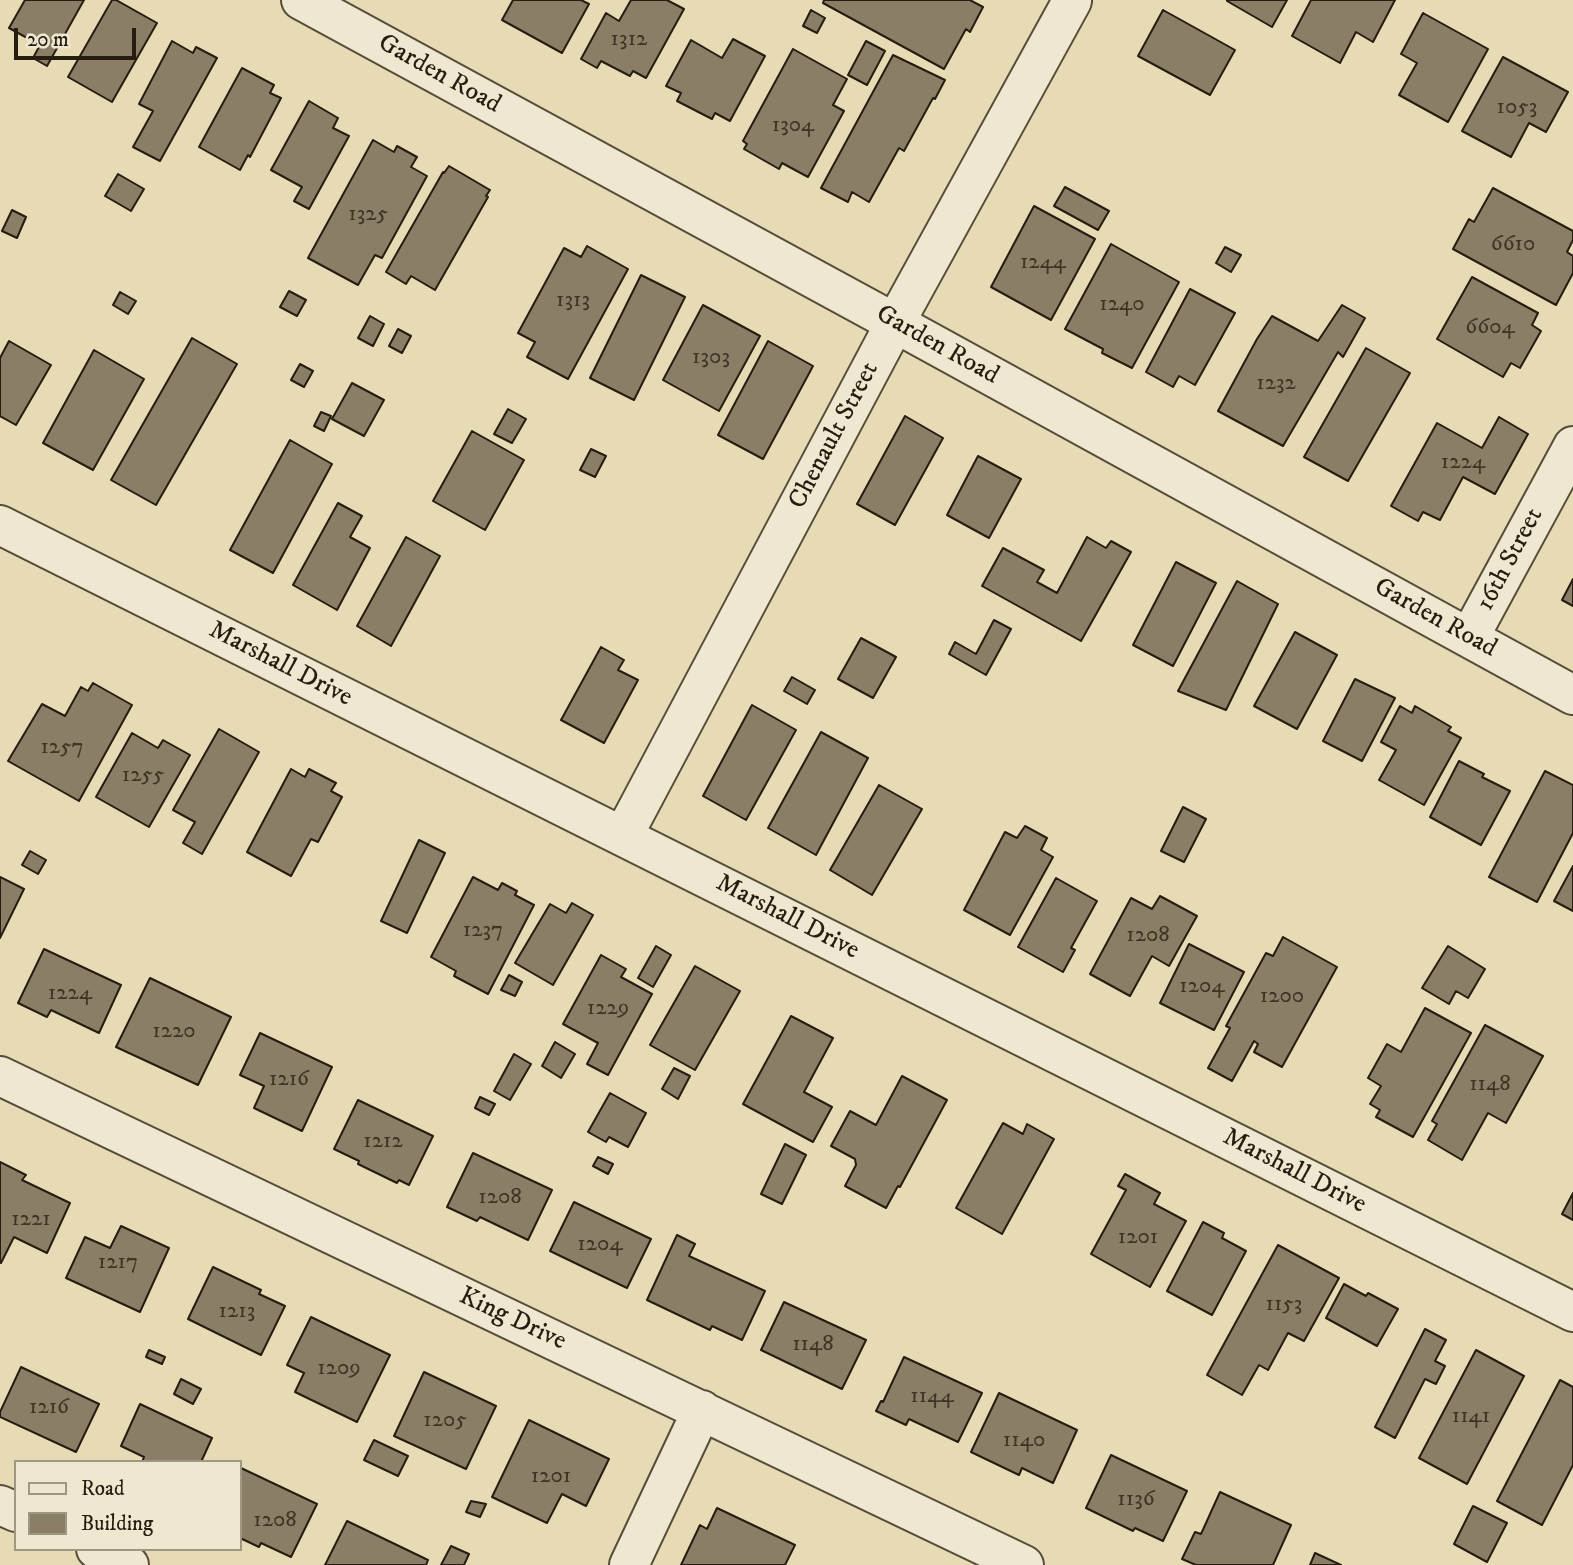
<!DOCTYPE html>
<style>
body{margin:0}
#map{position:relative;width:1573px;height:1565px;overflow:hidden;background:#e7dbb6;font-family:"IM FELL DW Pica",serif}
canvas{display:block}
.legend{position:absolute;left:14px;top:1460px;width:228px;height:91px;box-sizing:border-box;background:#efe8d0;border:2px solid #9f9683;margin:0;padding:9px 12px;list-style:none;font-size:21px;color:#261c0f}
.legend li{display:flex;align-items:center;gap:14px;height:35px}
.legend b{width:35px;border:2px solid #9f9683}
.scale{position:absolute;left:14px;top:28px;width:122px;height:32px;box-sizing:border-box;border:4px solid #261c0f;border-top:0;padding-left:9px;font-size:21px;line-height:24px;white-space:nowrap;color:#261c0f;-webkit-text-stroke:5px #efe8d0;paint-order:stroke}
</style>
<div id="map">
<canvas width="1573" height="1565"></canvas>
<ul class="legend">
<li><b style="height:9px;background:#efe8d0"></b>Road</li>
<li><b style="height:19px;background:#8a7f66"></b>Building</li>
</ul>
<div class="scale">20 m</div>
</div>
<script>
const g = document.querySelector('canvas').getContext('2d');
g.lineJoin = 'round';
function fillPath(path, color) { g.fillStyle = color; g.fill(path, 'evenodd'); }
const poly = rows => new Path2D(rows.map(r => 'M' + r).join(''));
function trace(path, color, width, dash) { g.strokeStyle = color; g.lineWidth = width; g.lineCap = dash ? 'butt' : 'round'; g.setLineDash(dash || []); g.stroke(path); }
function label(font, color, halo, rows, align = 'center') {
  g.font = font + ' "IM FELL DW Pica",serif'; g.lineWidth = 7; g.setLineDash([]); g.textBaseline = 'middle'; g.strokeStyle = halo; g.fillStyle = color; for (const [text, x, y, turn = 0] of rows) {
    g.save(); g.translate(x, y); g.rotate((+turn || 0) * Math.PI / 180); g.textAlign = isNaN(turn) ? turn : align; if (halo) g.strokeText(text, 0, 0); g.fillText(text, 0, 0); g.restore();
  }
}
const building = poly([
 [25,0,84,0,47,66,33,58,40,45,9,28,25,0],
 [112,0,116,0,157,23,112,102,68,77,112,0],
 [513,0,581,0,589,4,562,53,502,20,513,0],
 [631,0,667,0,684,9,646,78,633,71,630,76,601,61,597,68,581,59,606,13,619,21,631,0],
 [824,0,970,0,983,7,970,32,966,29,944,69,823,3,824,0],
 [1227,0,1287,0,1272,27,1227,1,1227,0],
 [1311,0,1395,0,1373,42,1356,32,1340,63,1292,36,1311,0],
 [811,10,825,18,817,33,803,26,811,10],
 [1163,10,1235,50,1210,95,1138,56,1163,10],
 [1423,13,1488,49,1448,122,1399,95,1417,63,1401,54,1423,13],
 [733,39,765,56,730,121,715,113,712,119,677,101,681,93,666,86,691,40,722,58,733,39],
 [172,41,193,53,196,47,217,58,160,161,133,147,153,111,139,104,172,41],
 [866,41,885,51,867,85,848,75,866,41],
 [793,49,847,79,833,105,844,111,808,177,782,163,779,169,744,149,747,144,743,141,793,49],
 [893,55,945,80,935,99,933,98,904,151,899,148,869,202,852,192,848,202,821,188,893,55],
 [1503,57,1568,92,1546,132,1529,123,1511,157,1462,131,1503,57],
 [242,68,274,85,270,93,281,98,250,157,248,155,240,170,199,147,242,68],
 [309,101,338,118,333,128,349,136,309,209,294,201,302,187,271,170,309,101],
 [373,140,394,152,397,146,417,157,411,167,427,176,382,258,375,255,358,285,308,258,373,140],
 [449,166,490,190,486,196,488,197,435,290,411,276,406,284,386,272,443,172,444,173,449,166],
 [118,174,144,189,131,211,105,196,118,174],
 [1065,187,1109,211,1098,230,1054,206,1065,187],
 [1493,188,1573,231,1573,240,1567,252,1573,256,1573,273,1556,305,1453,249,1469,219,1474,222,1493,188],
 [1034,206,1095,239,1051,320,991,287,1034,206],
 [12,210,26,217,17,238,2,231,12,210],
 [1111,244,1179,282,1132,368,1102,353,1103,349,1065,329,1111,244],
 [587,246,628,269,568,379,527,357,535,342,518,333,564,248,581,257,587,246],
 [1225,247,1241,255,1231,272,1216,263,1225,247],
 [641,275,685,297,634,400,590,378,641,275],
 [1472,277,1538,313,1532,325,1541,331,1520,368,1511,363,1503,377,1437,339,1472,277],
 [1190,289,1235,313,1195,385,1179,376,1173,387,1146,372,1190,289],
 [289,291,306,300,297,316,280,307,289,291],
 [120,292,136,301,128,314,113,305,120,292],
 [703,305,760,336,719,411,663,380,703,305],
 [1342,305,1365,318,1343,357,1338,352,1283,446,1218,411,1257,339,1272,316,1318,341,1342,305],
 [370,316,384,324,373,346,358,338,370,316],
 [398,329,411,336,402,353,389,346,398,329],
 [192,338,237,364,156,505,111,480,192,338],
 [9,341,51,365,16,425,0,416,0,358,9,341],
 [768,341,813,366,763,459,718,435,768,341],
 [1366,348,1410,373,1348,481,1304,457,1366,348],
 [94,350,144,379,93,470,43,443,94,350],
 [300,364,313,371,304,387,291,380,300,364],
 [352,383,384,400,364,436,332,419,352,383],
 [508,409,526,419,512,443,494,434,508,409],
 [321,412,331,416,324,431,314,426,321,412],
 [905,416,943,438,895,525,857,504,905,416],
 [1499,417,1528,434,1495,494,1463,477,1440,520,1423,512,1418,521,1391,506,1437,423,1482,448,1499,417],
 [472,431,524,460,485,530,433,501,472,431],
 [290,440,332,464,273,573,230,550,290,440],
 [591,449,606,456,595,477,580,470,591,449],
 [978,456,1021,479,989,538,947,515,978,456],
 [338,503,362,516,350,537,370,548,337,610,293,585,338,503],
 [406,537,440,556,391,646,357,626,406,537],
 [1087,537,1106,548,1111,541,1131,552,1081,641,982,586,1003,548,1044,570,1037,582,1057,593,1087,537],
 [1176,562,1216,583,1173,666,1133,645,1176,562],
 [1573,579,1573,606,1562,600,1573,579],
 [1237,581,1278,604,1226,710,1178,691,1237,581],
 [994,620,1011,629,986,675,949,654,955,642,976,654,994,620],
 [1295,632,1337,655,1297,729,1254,706,1295,632],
 [861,638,896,657,873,698,838,679,861,638],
 [601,647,624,660,618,670,638,680,604,743,561,720,601,647],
 [792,677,815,690,807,704,784,691,792,677],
 [1355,679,1395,698,1362,761,1323,741,1355,679],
 [93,683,132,705,79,801,8,761,42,704,65,716,81,687,88,691,93,683],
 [752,705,796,730,746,820,703,796,752,705],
 [1400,706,1412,713,1415,706,1451,727,1448,731,1461,738,1424,805,1379,780,1396,750,1381,742,1400,706],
 [219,729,259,752,202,854,183,843,195,822,173,810,219,729],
 [821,732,868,758,816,855,768,828,821,732],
 [132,733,158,748,163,740,190,755,149,827,96,797,132,733],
 [1459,761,1484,774,1482,777,1510,791,1481,845,1430,817,1459,761],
 [291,769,305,777,309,769,336,783,331,791,342,797,318,842,311,839,291,876,247,852,291,769],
 [1545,771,1573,785,1573,833,1537,902,1489,877,1545,771],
 [879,785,922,809,872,895,830,870,879,785],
 [1183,807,1206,819,1184,862,1161,851,1183,807],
 [1025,826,1047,838,1041,850,1053,857,1010,935,964,910,1005,832,1017,838,1025,826],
 [419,840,445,853,407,933,381,921,419,840],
 [30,851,46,860,38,874,22,865,30,851],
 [1573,866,1573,911,1554,901,1573,866],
 [0,877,24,889,0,938,0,877],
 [473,877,498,890,502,883,517,891,515,895,534,905,488,994,454,976,456,971,431,957,473,877],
 [1056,878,1097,901,1071,948,1075,950,1063,972,1018,947,1056,878],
 [1160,896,1197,916,1169,966,1152,956,1130,996,1090,974,1131,898,1152,909,1160,896],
 [572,903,593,915,553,985,515,963,550,904,566,913,572,903],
 [1283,937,1337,967,1282,1067,1254,1052,1258,1044,1254,1041,1232,1081,1208,1068,1230,1028,1226,1026,1266,953,1273,956,1283,937],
 [1189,944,1244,972,1214,1030,1160,1003,1189,944],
 [656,946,671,955,653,987,638,978,656,946],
 [1448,946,1485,969,1468,998,1456,991,1449,1004,1422,988,1448,946],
 [44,949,121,985,99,1033,51,1010,47,1017,18,1003,44,949],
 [601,955,626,969,621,977,652,994,608,1075,587,1064,598,1043,563,1024,601,955],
 [695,966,740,991,695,1070,650,1045,695,966],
 [509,975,522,982,515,996,501,990,509,975],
 [150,978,231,1017,198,1085,116,1047,150,978],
 [1425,1008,1471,1033,1413,1137,1376,1117,1380,1110,1370,1104,1381,1086,1368,1078,1387,1044,1401,1052,1425,1008],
 [791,1016,833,1038,804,1092,832,1107,813,1142,743,1104,791,1016],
 [1485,1025,1543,1056,1506,1123,1488,1113,1462,1160,1428,1140,1437,1124,1432,1121,1485,1025],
 [260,1033,332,1067,302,1131,254,1108,264,1086,240,1075,260,1033],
 [555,1042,575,1054,561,1078,542,1066,555,1042],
 [514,1054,531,1064,510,1100,494,1091,514,1054],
 [674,1068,690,1076,678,1099,662,1089,674,1068],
 [902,1076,947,1100,900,1187,898,1186,886,1208,845,1186,856,1165,855,1159,831,1146,850,1111,876,1125,902,1076],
 [610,1093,646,1113,628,1147,609,1137,606,1142,588,1132,610,1093],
 [480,1097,495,1104,489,1115,475,1108,480,1097],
 [358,1100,433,1136,409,1185,399,1180,397,1183,358,1164,359,1161,334,1149,358,1100],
 [1003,1123,1023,1134,1027,1124,1054,1139,1002,1234,956,1208,1003,1123],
 [785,1144,806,1155,782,1204,761,1194,785,1144],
 [473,1153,552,1190,528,1240,480,1217,477,1221,447,1207,473,1153],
 [598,1157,613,1164,608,1174,593,1166,598,1157],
 [0,1162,26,1175,22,1180,70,1203,47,1253,14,1237,1,1263,0,1262,0,1162],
 [1125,1174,1160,1193,1154,1204,1186,1221,1150,1287,1091,1254,1126,1190,1118,1186,1125,1174],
 [1573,1193,1573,1220,1562,1214,1573,1193],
 [574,1202,651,1239,627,1288,550,1251,574,1202],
 [1203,1222,1224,1233,1222,1238,1246,1251,1212,1315,1167,1291,1203,1222],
 [121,1226,169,1248,140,1312,66,1278,85,1237,110,1248,121,1226],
 [677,1235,695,1244,689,1256,765,1291,742,1340,712,1326,710,1330,647,1300,677,1235],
 [1278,1245,1339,1278,1304,1341,1288,1333,1268,1370,1259,1365,1242,1395,1207,1375,1278,1245],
 [213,1267,261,1290,259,1294,285,1306,261,1355,188,1319,213,1267],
 [1344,1284,1366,1296,1368,1293,1398,1309,1377,1346,1326,1318,1344,1284],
 [784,1302,866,1340,842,1389,761,1350,784,1302],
 [311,1317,390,1355,357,1422,295,1392,304,1373,287,1365,311,1317],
 [1425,1329,1446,1340,1435,1361,1445,1366,1436,1384,1425,1379,1395,1438,1375,1427,1425,1329],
 [149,1350,165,1357,162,1364,146,1357,149,1350],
 [1476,1350,1524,1376,1467,1484,1419,1458,1476,1350],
 [904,1357,982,1393,958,1442,909,1419,906,1425,876,1411,881,1401,883,1402,904,1357],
 [21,1367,99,1404,76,1452,0,1417,0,1412,21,1367],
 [424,1372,496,1406,466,1469,394,1436,424,1372],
 [181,1379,201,1389,193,1404,174,1394,181,1379],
 [1560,1380,1573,1387,1573,1465,1542,1525,1497,1501,1560,1380],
 [999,1393,1077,1430,1053,1483,1022,1468,1019,1475,971,1452,999,1393],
 [140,1404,212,1438,201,1462,142,1462,144,1457,121,1446,140,1404],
 [529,1420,609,1459,586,1506,562,1494,547,1523,492,1497,529,1420],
 [374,1440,408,1456,398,1476,364,1460,374,1440],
 [1111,1455,1187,1491,1163,1541,1135,1528,1133,1531,1086,1508,1111,1455],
 [241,1468,317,1504,291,1557,261,1543,259,1547,240,1538,240,1471,241,1468],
 [1220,1492,1291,1525,1273,1565,1196,1565,1182,1559,1195,1532,1201,1534,1220,1492],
 [471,1501,486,1504,480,1517,466,1512,471,1501],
 [1473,1506,1507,1523,1487,1562,1454,1544,1473,1506],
 [717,1508,795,1545,785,1565,681,1565,700,1525,707,1529,717,1508],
 [347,1521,428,1560,426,1565,325,1565,347,1521],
 [451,1546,469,1554,464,1565,441,1565,451,1546],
 [1315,1553,1341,1565,1310,1565,1315,1553]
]);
fillPath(building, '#8a7f66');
trace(building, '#261c0f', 2);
const minor = poly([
 [301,0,895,323,1573,695],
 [0,525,1573,1312],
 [1469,638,1573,446],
 [623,836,895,323,1072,1],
 [0,1076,1024,1565],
 [0,1505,16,1512],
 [96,1549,129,1565],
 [629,1565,702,1410]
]);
trace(minor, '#564c39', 42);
trace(minor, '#efe8d0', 38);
label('23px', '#3f3525', null, [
 ["1312",629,40],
 ["1053",1517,108],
 ["1304",793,126],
 ["1325",368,215],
 ["6610",1513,245],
 ["1244",1043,263],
 ["1313",573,301],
 ["1240",1122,305],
 ["6604",1490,328],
 ["1303",711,358],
 ["1232",1276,384],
 ["1224",1463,463],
 ["1257",62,748],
 ["1255",143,776],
 ["1237",483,931],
 ["1208",1148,936],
 ["1204",1202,987],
 ["1224",70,994],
 ["1200",1282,997],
 ["1229",608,1009],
 ["1220",174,1032],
 ["1216",289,1080],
 ["1148",1490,1085],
 ["1212",383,1142],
 ["1208",500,1198],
 ["1221",31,1220],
 ["1201",1138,1238],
 ["1204",600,1245],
 ["1217",118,1263],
 ["1153",1284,1305],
 ["1213",237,1312],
 ["1148",813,1345],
 ["1209",339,1369],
 ["1144",932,1397],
 ["1216",49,1408],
 ["1141",1471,1417],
 ["1205",445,1421],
 ["1140",1024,1441],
 ["1201",551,1477],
 ["1136",1136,1500],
 ["1208",275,1521]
]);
label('26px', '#261c0f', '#efe8d0', [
 ["Garden Road",439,75,29],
 ["Garden Road",937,346,29],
 ["Chenault Street",835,436,-62],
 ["16th Street",1511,560,-62],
 ["Garden Road",1435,619,29],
 ["Marshall Drive",280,665,27],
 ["Marshall Drive",787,918,27],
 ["Marshall Drive",1294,1172,27],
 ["King Drive",512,1320,25]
]);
</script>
